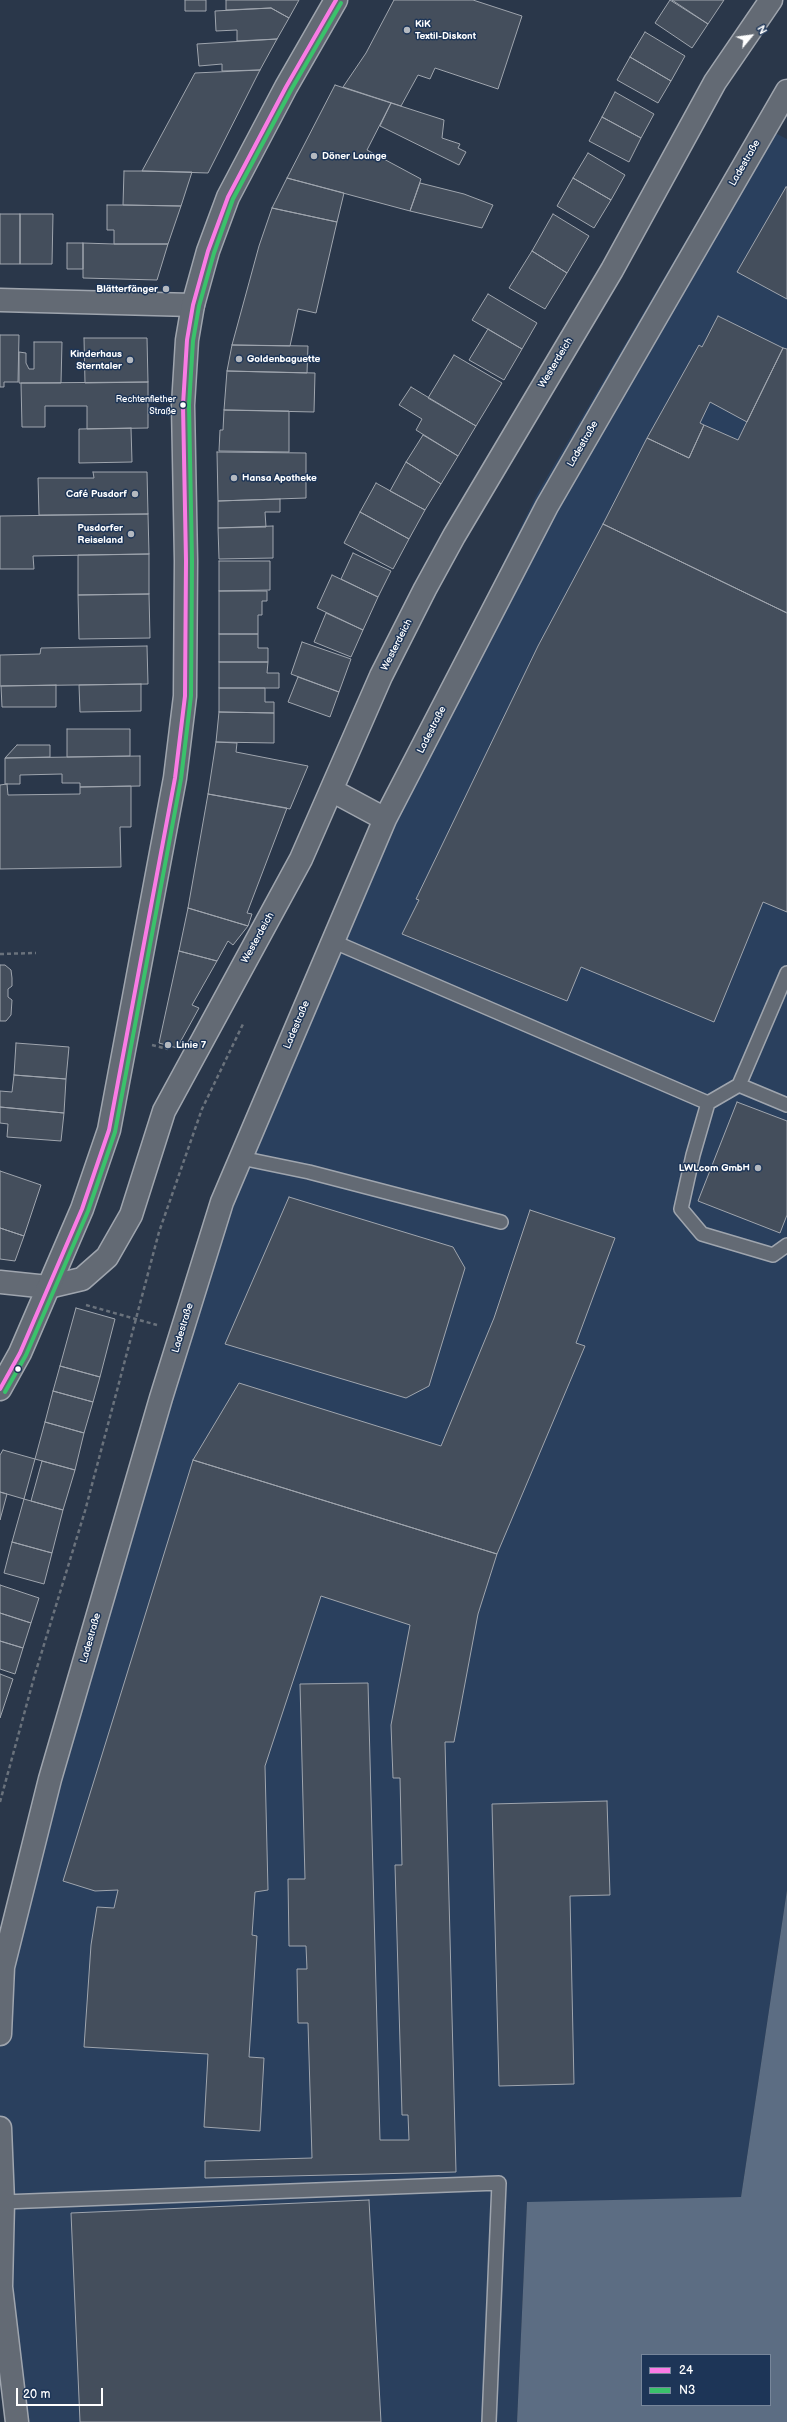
<!DOCTYPE html>
<meta charset="utf-8">
<style>
body{margin:0}
#map{position:relative;width:787px;height:2422px;overflow:hidden;background:#2a374a;font-family:"Balsamiq Sans",sans-serif}
canvas{display:block}
.legend{position:absolute;left:641px;top:2354px;width:130px;height:52px;box-sizing:border-box;background:#1d3557;border:1px solid #77869a;margin:0;padding:5px 7px;list-style:none;font-size:12px;color:#fff}
.legend li{display:flex;align-items:center;gap:8px;height:20px}
.legend b{width:20px;border:1px solid #77869a}
.north{position:absolute;left:731px;top:16px;width:40px;height:40px;-webkit-text-stroke:3px #1d3557;paint-order:stroke;rotate:61deg;font-size:11px;font-weight:700;line-height:16px;text-align:center;color:#fff}
.north::after{content:'';display:block;margin:auto;width:14px;height:18px;background:#fff;clip-path:polygon(50% 0,100% 100%,50% 72%,0 100%)}
.scale{position:absolute;left:16px;top:2388px;width:87px;height:18px;box-sizing:border-box;border:2px solid #fff;border-top:0;padding-left:5px;font-size:12px;line-height:14px;white-space:nowrap;color:#fff;-webkit-text-stroke:3px #1d3557;paint-order:stroke}
</style>
<div id="map">
<canvas width="787" height="2422"></canvas>
<ul class="legend">
<li><b style="height:5px;background:#fa7be5"></b>24</li>
<li><b style="height:5px;background:#3ac26b"></b>N3</li>
</ul>
<div class="north">N</div>
<div class="scale">20 m</div>
</div>
<script>
const g = document.querySelector('canvas').getContext('2d');
g.lineJoin = 'round';
function fillPath(path, color) { g.fillStyle = color; g.fill(path, 'evenodd'); }
const poly = rows => new Path2D(rows.map(r => 'M' + r).join(''));
function trace(path, color, width, dash) { g.strokeStyle = color; g.lineWidth = width; g.lineCap = dash ? 'butt' : 'round'; g.setLineDash(dash || []); g.stroke(path); }
function label(font, color, halo, rows, align = 'center') {
  g.font = font + ' "Balsamiq Sans",sans-serif'; g.lineWidth = 3; g.setLineDash([]); g.textBaseline = 'middle'; g.strokeStyle = halo; g.fillStyle = color; for (const [text, x, y, turn = 0] of rows) {
    g.save(); g.translate(x, y); g.rotate((+turn || 0) * Math.PI / 180); g.textAlign = isNaN(turn) ? turn : align; if (halo) g.strokeText(text, 0, 0); g.fillText(text, 0, 0); g.restore();
  }
}
fillPath(poly([
 [755,123,787,139,787,1890,741,2197,527,2203,517,2422,10,2422,0,2334,0,1960,176,1335,382,811,537,494]
]), '#2a405e');
fillPath(poly([
 [787,1890,787,2422,517,2422,527,2202,741,2197],
 [642,2355,770,2355,770,2405,642,2405]
]), '#5c6d83');
const building = poly([
 [185,0,206,0,206,11,185,11,185,0],
 [226,0,299,0,289,18,271,8,226,10,226,0],
 [394,0,473,0,522,16,498,89,435,68,430,79,418,75,401,106,343,87,366,53,394,0],
 [670,0,708,24,692,48,655,23,670,0],
 [672,0,724,0,708,24,672,0],
 [271,8,289,18,277,39,237,41,237,30,216,31,215,11,271,8],
 [645,32,685,56,671,81,630,57,645,32],
 [277,39,260,70,222,71,222,64,199,66,197,44,277,39],
 [630,57,671,81,658,103,617,80,630,57],
 [260,70,208,173,142,171,195,73,260,70],
 [335,85,391,103,367,150,421,179,410,211,287,178,335,85],
 [615,92,654,114,641,138,602,117,615,92],
 [391,103,444,120,442,138,460,144,458,148,466,152,459,165,380,126,391,103],
 [602,117,641,138,629,162,589,141,602,117],
 [588,153,625,175,611,200,573,178,588,153],
 [124,171,142,171,192,172,181,206,123,205,124,171],
 [287,178,344,193,337,222,272,208,287,178],
 [573,178,611,200,594,228,557,206,573,178],
 [420,183,464,194,493,205,482,228,410,211,420,183],
 [786,187,787,187,787,299,737,272,786,187],
 [107,205,123,205,181,206,168,244,114,244,114,230,107,230,107,205],
 [272,208,337,222,316,313,298,309,290,346,232,345,259,246,272,208],
 [0,214,20,214,20,264,0,264,0,214],
 [20,214,53,214,52,264,20,264,20,214],
 [553,214,589,236,567,273,532,251,553,214],
 [67,243,83,243,83,269,67,269,67,243],
 [83,243,114,244,168,244,157,280,83,278,83,243],
 [532,251,567,273,545,309,509,288,532,251],
 [488,294,537,323,522,349,472,320,488,294],
 [718,316,783,348,747,422,710,402,700,423,704,425,689,458,647,438,699,345,702,347,718,316],
 [488,329,522,349,504,380,469,360,488,329],
 [0,335,19,335,18,382,4,382,4,387,0,387,0,335],
 [84,338,147,338,148,382,85,383,84,338],
 [34,342,62,342,61,383,19,383,19,352,26,353,26,363,29,369,34,369,34,342],
 [232,345,308,346,307,373,227,371,232,345],
 [783,348,787,349,787,613,603,524,647,438,689,458,704,425,738,440,783,348],
 [454,355,502,383,476,426,428,398,454,355],
 [227,371,315,373,314,412,224,410,227,371],
 [148,382,148,428,87,429,87,406,45,406,45,427,22,427,21,383,148,382],
 [411,387,476,426,458,456,416,430,422,419,399,405,411,387],
 [224,410,289,411,289,452,219,451,220,430,223,430,224,410],
 [131,428,132,462,79,463,79,429,131,428],
 [423,435,458,456,441,484,406,462,423,435],
 [217,452,306,453,306,498,218,501,217,452],
 [406,462,441,484,425,510,390,491,406,462],
 [93,472,147,472,148,514,39,515,38,478,94,478,93,472],
 [376,483,425,510,409,539,360,512,376,483],
 [280,499,280,512,265,512,266,527,218,528,218,501,280,499],
 [360,512,409,539,393,569,344,543,360,512],
 [148,514,149,554,33,556,34,569,0,569,0,516,148,514],
 [603,524,787,613,787,912,763,902,714,1022,581,967,567,1001,402,934,419,900,416,899,538,646,603,524],
 [273,526,273,558,219,559,218,528,273,526],
 [353,553,391,571,378,597,341,579,353,553],
 [149,554,149,594,78,595,78,555,149,554],
 [219,561,270,561,270,590,219,591,219,561],
 [332,575,378,597,363,630,317,608,332,575],
 [219,591,267,591,267,601,262,601,262,615,258,615,258,634,219,634,219,591],
 [149,594,150,638,79,639,78,595,149,594],
 [326,613,363,630,351,657,314,642,326,613],
 [219,634,258,634,258,648,268,648,268,662,219,662,219,634],
 [302,642,351,659,339,692,291,674,302,642],
 [147,646,148,684,0,686,0,655,40,654,41,648,147,646],
 [219,662,268,662,267,673,279,673,279,688,219,688,219,662],
 [298,677,339,692,330,717,288,702,298,677],
 [141,684,141,711,80,712,79,685,141,684],
 [56,685,56,707,2,707,1,686,56,685],
 [219,688,265,688,265,702,274,702,274,713,219,712,219,688],
 [219,712,274,713,274,743,216,742,219,712],
 [67,729,130,729,130,756,67,757,67,729],
 [216,742,237,743,236,752,308,766,290,809,208,794,216,742],
 [17,745,50,745,50,757,5,758,17,745],
 [140,756,140,786,80,787,80,783,62,783,62,774,20,775,20,784,5,784,5,758,140,756],
 [7,784,8,795,80,794,80,787,131,786,131,827,120,827,121,867,0,869,0,785,7,784],
 [208,794,287,808,247,913,252,914,248,926,188,908,208,794],
 [188,908,248,926,233,945,228,941,217,961,179,951,188,908],
 [179,951,217,961,192,1005,199,1008,177,1048,159,1043,179,951],
 [0,965,5,965,11,970,12,978,12,986,8,989,8,997,12,1000,11,1015,6,1021,0,1021,0,965],
 [16,1043,69,1047,66,1079,14,1075,16,1043],
 [14,1075,66,1079,64,1113,0,1107,0,1091,12,1092,14,1075],
 [737,1102,787,1121,787,1215,780,1233,698,1201,737,1102],
 [0,1107,64,1113,61,1141,7,1137,8,1124,0,1123,0,1107],
 [0,1171,41,1185,24,1236,0,1228,0,1171],
 [289,1197,453,1247,465,1268,429,1386,406,1398,225,1344,289,1197],
 [530,1210,615,1238,576,1343,585,1346,497,1554,193,1460,239,1383,441,1446,494,1318,530,1210],
 [0,1228,24,1236,15,1261,0,1259,0,1228],
 [76,1308,115,1319,100,1377,60,1366,76,1308],
 [60,1366,100,1377,93,1402,53,1391,60,1366],
 [53,1391,93,1402,84,1433,45,1422,53,1391],
 [45,1422,84,1433,75,1470,35,1459,45,1422],
 [3,1450,35,1459,24,1499,0,1492,0,1455,3,1450],
 [193,1460,497,1554,478,1614,454,1742,445,1742,456,2172,205,2178,205,2161,312,2158,308,2023,298,2023,297,1969,307,1969,306,1946,289,1946,288,1879,305,1879,300,1684,368,1683,380,2140,409,2140,408,2115,402,2115,395,1865,402,1865,400,1778,393,1778,391,1725,410,1625,321,1596,265,1766,268,1890,255,1892,252,1935,257,1936,249,2057,264,2058,260,2131,204,2127,208,2054,84,2047,91,1945,97,1907,114,1908,118,1890,95,1891,63,1881,193,1460],
 [42,1461,75,1470,63,1510,31,1501,42,1461],
 [0,1492,7,1494,0,1520,0,1492],
 [24,1499,63,1510,52,1553,12,1542,24,1499],
 [12,1542,52,1553,44,1584,4,1573,12,1542],
 [0,1585,39,1598,31,1623,0,1613,0,1585],
 [0,1613,31,1623,23,1648,0,1641,0,1613],
 [0,1641,23,1648,15,1674,0,1669,0,1641],
 [0,1674,13,1679,0,1718,0,1674],
 [607,1801,610,1895,570,1896,574,2084,499,2086,492,1804,607,1801],
 [369,2200,381,2422,80,2422,71,2213,369,2200]
]);
fillPath(building, '#444e5c');
trace(building, '#9fa5ae', 1);
const lane = poly([
 [332,941,708,1103],
 [739,1085,787,973],
 [787,1105,739,1085,708,1103,693,1155,681,1209,702,1234,773,1255,787,1245],
 [241,1158,309,1172,501,1222],
 [3,2202,499,2183,489,2422]
]);
const street = poly([
 [0,300,193,305],
 [333,791,385,819],
 [0,1282,48,1287,82,1279,107,1257,131,1215,164,1111,301,859,381,676,425,589,454,536,612,270,715,82,771,0],
 [0,2034,3,1967,50,1779,161,1398,222,1202,385,819,547,506,787,91],
 [0,2128,3,2202,1,2287,17,2422]
]);
const secondary = poly([
 [0,1389,20,1353,82,1209,109,1130,175,778,185,696,186,561,183,405,187,340,193,305,208,251,228,197,286,87,336,0]
]);
trace(lane, '#9fa5ae', 16);
trace(street, '#9fa5ae', 25);
trace(secondary, '#9fa5ae', 25);
trace(poly([
 [0,954,36,953],
 [152,1045,168,1049],
 [86,1305,157,1325],
 [0,1802,35,1674,85,1511,159,1232,202,1109,244,1022]
]), '#6a727c', 2.5, [4, 3]);
trace(lane, '#636a74', 13);
trace(street, '#636a74', 22);
trace(secondary, '#636a74', 22);
trace(poly([
 [0,1389,20,1353,82,1209,109,1130,175,778,185,696,186,561,183,405,187,340,193,305,208,251,228,197,286,87,336,0]
]), '#fa7be5', 4);
trace(poly([
 [5,1392,26,1355,88,1211,115,1132,181,779,191,696,192,561,189,405,193,341,199,306,214,253,233,199,291,90,341,3]
]), '#3ac26b', 4);
for (const [x, y, r, color] of [
 [407,30,4,"#b4b9c0"],
 [314,156,4,"#b4b9c0"],
 [166,289,4,"#b4b9c0"],
 [239,359,4,"#b4b9c0"],
 [130,360,4,"#b4b9c0"],
 [183,405,3.5,"#fff"],
 [234,478,4,"#b4b9c0"],
 [135,494,4,"#b4b9c0"],
 [131,534,4,"#b4b9c0"],
 [168,1045,4,"#b4b9c0"],
 [758,1168,4,"#b4b9c0"],
 [18,1369,3.5,"#fff"]
]) { const dot = new Path2D(); dot.arc(x, y, r, 0, 2 * Math.PI); g.fillStyle = color; g.fill(dot); trace(dot, '#1d3557', 1.5); }
label('9px', '#fff', '#1d3557', [
 ["Rechtenflether",176,400],
 ["Straße",176,412]
], 'right');
label('bold 10px', '#fff', '#1d3557', [
 ["KiK",415,24],
 ["Textil-Diskont",415,36],
 ["Döner Lounge",322,156],
 ["Blätterfänger",158,289,"right"],
 ["Kinderhaus",122,354,"right"],
 ["Sterntaler",122,366,"right"],
 ["Goldenbaguette",247,359],
 ["Hansa Apotheke",242,478],
 ["Café Pusdorf",127,494,"right"],
 ["Pusdorfer",123,528,"right"],
 ["Reiseland",123,540,"right"],
 ["Linie 7",176,1045],
 ["LWLcom GmbH",750,1168,"right"]
], 'left');
label('10px', '#fff', '#1d3557', [
 ["Ladestraße",745,163,-60],
 ["Westerdeich",556,363,-59],
 ["Ladestraße",583,444,-60],
 ["Westerdeich",397,645,-63],
 ["Ladestraße",432,730,-63],
 ["Westerdeich",258,938,-61],
 ["Ladestraße",297,1025,-67],
 ["Ladestraße",183,1328,-73],
 ["Ladestraße",91,1638,-74]
]);
</script>
